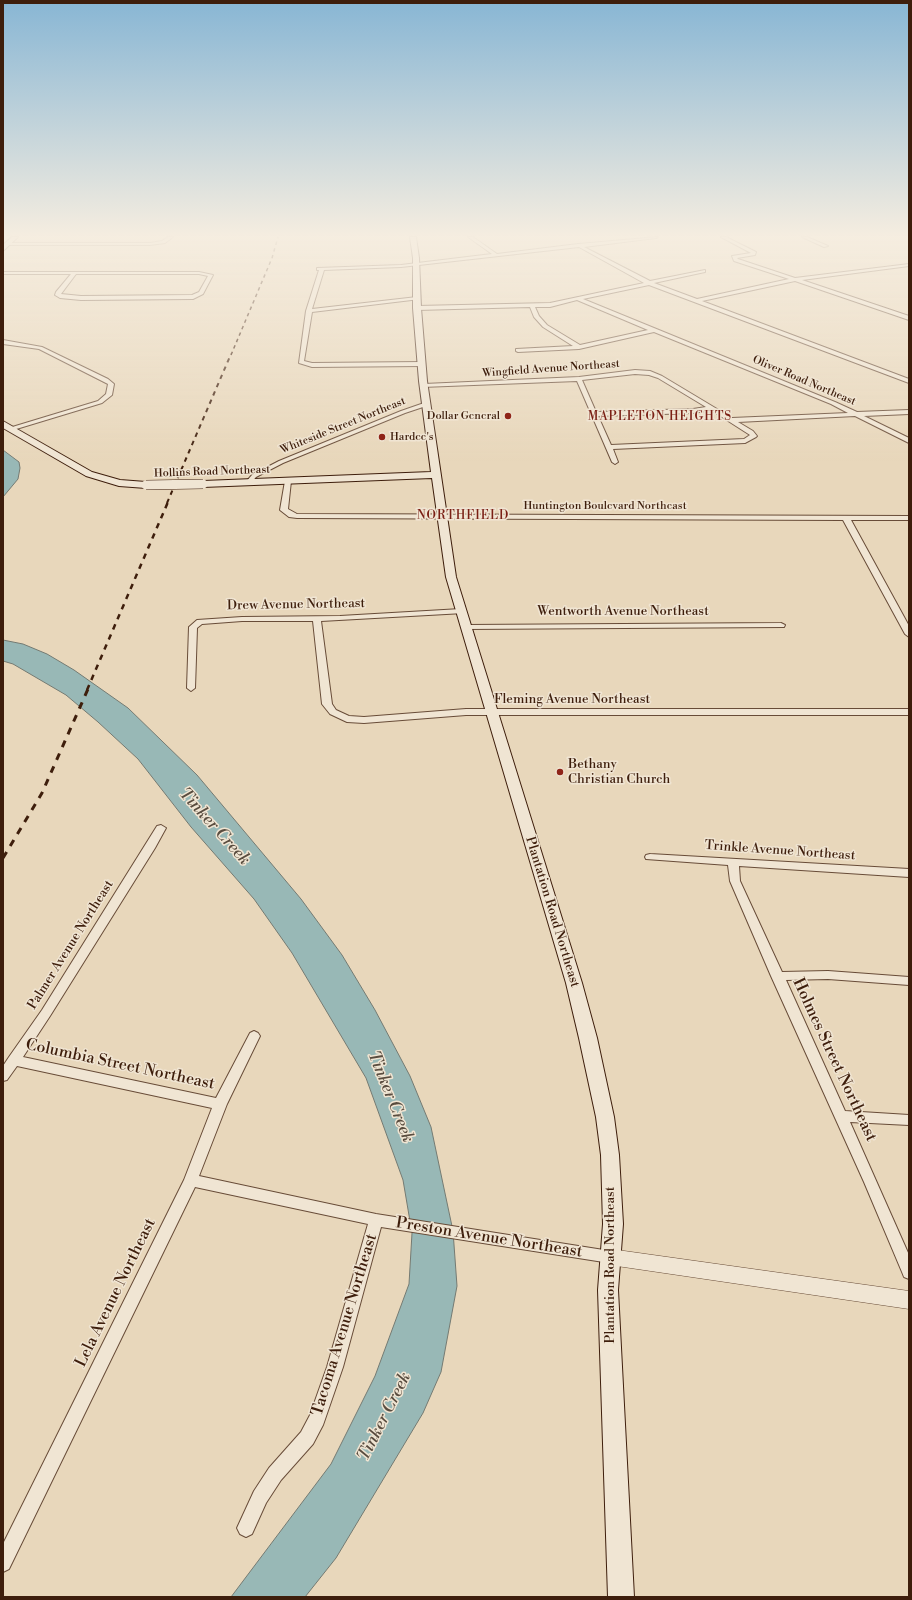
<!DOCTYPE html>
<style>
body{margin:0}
#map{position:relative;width:912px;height:1600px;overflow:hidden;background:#e8d7bb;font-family:"Libre Bodoni",serif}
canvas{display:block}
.frame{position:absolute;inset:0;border:4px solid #3e1e0c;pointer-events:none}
</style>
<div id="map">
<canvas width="912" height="1600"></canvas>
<div class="frame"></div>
</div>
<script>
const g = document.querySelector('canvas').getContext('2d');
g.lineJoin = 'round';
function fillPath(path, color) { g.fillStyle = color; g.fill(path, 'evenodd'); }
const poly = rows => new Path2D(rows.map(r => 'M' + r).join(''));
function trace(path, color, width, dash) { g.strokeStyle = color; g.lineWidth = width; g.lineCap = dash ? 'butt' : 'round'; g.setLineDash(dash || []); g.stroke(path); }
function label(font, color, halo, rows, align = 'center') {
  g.font = font + ' "Libre Bodoni",serif'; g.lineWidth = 3; g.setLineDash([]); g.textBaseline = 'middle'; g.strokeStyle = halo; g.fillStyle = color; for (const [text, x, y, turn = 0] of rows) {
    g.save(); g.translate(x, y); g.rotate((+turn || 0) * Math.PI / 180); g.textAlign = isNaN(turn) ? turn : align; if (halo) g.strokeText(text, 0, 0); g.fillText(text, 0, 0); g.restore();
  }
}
const water = poly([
 [3,450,19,462,20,468,18,479,3,497,3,450],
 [3,640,23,644,47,654,74,670,128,708,197,775,301,899,342,955,375,1010,410,1076,431,1127,453,1231,457,1286,441,1372,423,1413,336,1558,305,1597,231,1597,331,1464,375,1376,409,1284,412,1233,403,1180,366,1078,292,953,254,899,191,827,138,759,98,722,66,695,13,664,3,661,3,640]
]);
fillPath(water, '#98b8b6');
trace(water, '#747a72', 1);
const minor = poly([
 [168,237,173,237,165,243,150,245,7,245,5,244,7,243,150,243,162,241,168,237],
 [468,237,473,237,497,254,578,244,658,237,656,238,584,247,650,281,705,270,705,272,654,283,697,299,789,279,734,261,732,256,751,253,721,237,726,237,756,252,755,255,737,258,738,259,795,278,909,264,909,266,802,280,909,316,909,320,795,281,702,301,909,379,909,383,649,285,583,299,835,402,857,412,909,410,909,414,864,416,909,438,909,443,855,416,738,422,753,431,757,436,756,437,745,443,613,449,618,462,615,464,612,462,577,381,422,387,421,386,424,384,579,377,635,370,650,371,662,376,732,418,848,413,831,404,654,332,579,349,518,352,516,351,516,349,573,346,543,327,534,317,530,307,417,310,414,308,417,306,550,303,644,283,579,247,401,267,324,270,312,309,417,297,420,299,312,312,304,361,312,363,422,362,425,364,422,366,312,367,299,363,306,311,319,270,317,270,317,268,401,265,492,254,468,237],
 [577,300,648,330,580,345,547,325,539,316,535,307,550,307,577,300],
 [635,374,649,375,658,378,706,407,693,409,596,412,582,380,635,374],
 [711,410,750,435,744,439,611,445,598,416,693,413,711,410],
 [802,237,807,237,828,246,824,247,802,237],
 [3,272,199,272,213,275,203,294,193,299,81,300,60,298,55,295,56,292,71,274,3,274,3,272],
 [76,274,199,274,208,276,199,292,192,295,81,296,61,294,76,274],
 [3,340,42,347,108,379,114,384,112,395,102,403,13,430,9,430,9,428,98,401,106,394,108,384,39,349,3,344,3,340],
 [427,402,429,403,429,405,405,413,283,463,256,477,250,484,245,483,252,475,279,461,401,411,427,402],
 [288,479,291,481,288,509,297,514,909,516,909,520,851,520,909,626,909,637,905,634,843,520,297,518,289,517,280,510,285,481,288,479],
 [461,609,464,609,464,613,321,621,332,704,336,710,349,716,364,717,466,709,909,709,909,715,466,715,364,723,347,722,330,714,322,704,313,621,242,621,202,624,197,628,195,688,191,691,187,688,189,627,197,620,242,617,340,616,461,609],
 [781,623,785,625,784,627,466,629,462,627,466,625,781,623],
 [161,825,166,828,155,848,50,1016,23,1057,216,1098,250,1033,254,1031,258,1033,260,1036,227,1104,199,1176,376,1214,610,1251,615,1252,617,1257,615,1262,610,1263,381,1227,343,1367,323,1425,313,1444,281,1480,266,1503,252,1534,246,1537,240,1534,237,1528,254,1491,269,1468,301,1432,310,1415,327,1367,368,1224,195,1187,9,1569,3,1572,3,1544,184,1180,212,1108,17,1066,7,1080,3,1081,3,1066,9,1057,42,1010,157,826,161,825],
 [650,854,909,869,909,877,739,866,740,881,782,972,828,971,909,977,909,985,828,979,786,980,845,1111,909,1115,909,1125,850,1122,909,1255,909,1279,904,1277,902,1272,864,1182,771,976,730,881,728,865,646,859,645,857,646,855,650,854]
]);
const tertiary = poly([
 [610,1249,909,1291,909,1309,610,1265,603,1263,601,1257,603,1251,610,1249]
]);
const secondary = poly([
 [12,237,18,237,3,251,3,245,12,237],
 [410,237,416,237,419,258,421,308,427,381,456,577,582,983,597,1038,614,1117,619,1155,623,1224,618,1290,634,1597,608,1597,598,1290,603,1224,601,1155,596,1117,579,1038,566,983,446,577,432,478,203,487,198,484,203,481,431,472,419,381,413,308,413,258,410,237],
 [3,421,92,472,120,480,146,482,151,485,146,488,119,486,86,476,3,428,3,421]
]);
trace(minor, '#684c38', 2);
trace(tertiary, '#684c38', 1);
trace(secondary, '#3e1e0c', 2);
fillPath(minor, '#f0e5d3');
fillPath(tertiary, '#f0e5d3');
fillPath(secondary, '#f0e5d3');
trace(poly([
 [231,355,272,258,278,237]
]), '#3e1e0c', 1.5, [3.5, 3.5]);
trace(poly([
 [167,503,231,354]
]), '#3e1e0c', 2, [4.5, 4.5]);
trace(poly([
 [87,690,168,502]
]), '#3e1e0c', 2.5, [5.5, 5.5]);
trace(poly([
 [3,858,42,793,88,689]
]), '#3e1e0c', 3, [7, 7]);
const secondaryBridge = poly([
 [146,485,203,484]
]);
trace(secondaryBridge, '#3e1e0c', 10, []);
trace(secondaryBridge, '#f0e5d3', 9);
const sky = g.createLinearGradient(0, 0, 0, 461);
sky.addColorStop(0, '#88b6d4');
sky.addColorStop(0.51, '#f5ede0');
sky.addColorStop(1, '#f5ede000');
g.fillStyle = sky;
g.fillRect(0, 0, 912, 461);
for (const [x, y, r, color] of [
 [508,416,4,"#8f2418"],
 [382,437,4,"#8f2418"],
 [560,772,4,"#8f2418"]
]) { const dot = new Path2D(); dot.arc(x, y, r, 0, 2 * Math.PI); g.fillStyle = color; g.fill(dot); trace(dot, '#f0e5d3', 1.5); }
label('11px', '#3e1e0c', '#f0e5d3', [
 ["Wingfield Avenue Northeast",551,369,-4],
 ["Oliver Road Northeast",804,381,23],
 ["Whiteside Street Northeast",343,426,-22],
 ["Hollins Road Northeast",212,472,-2],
 ["Huntington Boulevard Northeast",605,506]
]);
label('11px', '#3e1e0c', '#f0e5d3', [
 ["Dollar General",500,416],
 ["Hardee's",390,437,"left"]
], 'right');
g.letterSpacing = '1px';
label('12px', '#7a1f14', '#f0e5d3', [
 ["MAPLETON HEIGHTS",660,417],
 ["NORTHFIELD",463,516]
]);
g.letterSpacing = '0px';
label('13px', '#3e1e0c', '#f0e5d3', [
 ["Drew Avenue Northeast",296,605,-1],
 ["Wentworth Avenue Northeast",623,612],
 ["Fleming Avenue Northeast",572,700],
 ["Trinkle Avenue Northeast",780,851,4],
 ["Plantation Road Northeast",552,912,73],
 ["Palmer Avenue Northeast",71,945,-58],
 ["Plantation Road Northeast",611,1265,-90]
]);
label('13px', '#3e1e0c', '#f0e5d3', [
 ["Bethany",568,765],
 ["Christian Church",568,780]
], 'left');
label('16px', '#3e1e0c', '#f0e5d3', [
 ["Holmes Street Northeast",834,1060,65],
 ["Columbia Street Northeast",120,1065,12],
 ["Preston Avenue Northeast",489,1238,9],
 ["Lela Avenue Northeast",116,1293,-64],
 ["Tacoma Avenue Northeast",345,1325,-73]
]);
label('italic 17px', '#594c3f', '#f0e5d3', [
 ["Tinker Creek",214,827,48],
 ["Tinker Creek",390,1097,68],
 ["Tinker Creek",385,1417,-63]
]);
</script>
